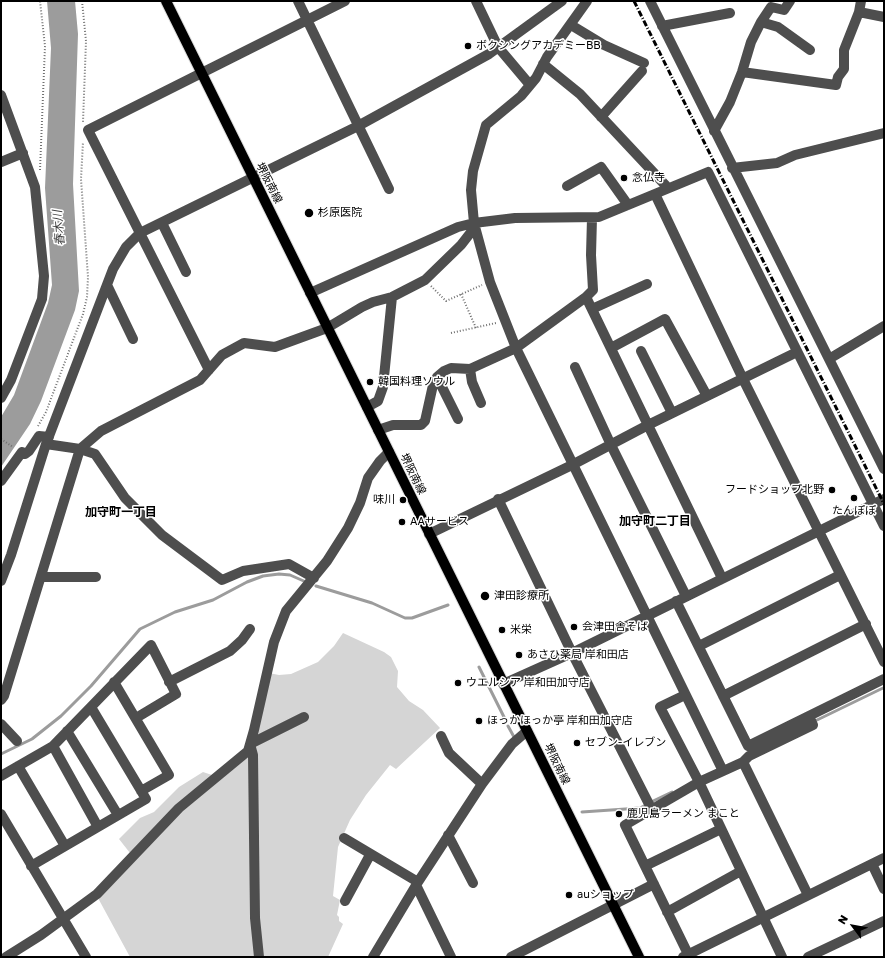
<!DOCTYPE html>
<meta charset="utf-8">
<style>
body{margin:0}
#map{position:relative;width:885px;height:958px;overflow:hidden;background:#fff;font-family:"Golos Text",sans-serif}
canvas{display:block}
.frame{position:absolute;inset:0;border:2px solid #000;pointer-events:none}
.north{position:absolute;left:833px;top:906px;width:40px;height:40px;-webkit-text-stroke:3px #fff;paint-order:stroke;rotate:302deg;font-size:11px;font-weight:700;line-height:16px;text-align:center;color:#000}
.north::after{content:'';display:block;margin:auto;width:14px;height:18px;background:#000;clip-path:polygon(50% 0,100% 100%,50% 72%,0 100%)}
</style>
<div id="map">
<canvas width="885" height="958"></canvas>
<div class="frame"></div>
<div class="north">N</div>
</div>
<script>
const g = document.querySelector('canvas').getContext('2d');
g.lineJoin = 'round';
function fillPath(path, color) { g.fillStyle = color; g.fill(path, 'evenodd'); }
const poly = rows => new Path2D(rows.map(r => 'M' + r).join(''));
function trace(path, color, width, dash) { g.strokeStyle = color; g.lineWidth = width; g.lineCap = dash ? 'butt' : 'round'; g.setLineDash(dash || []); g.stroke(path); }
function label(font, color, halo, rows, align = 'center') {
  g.font = font + ' "Golos Text","Noto Sans JP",sans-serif'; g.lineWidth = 3; g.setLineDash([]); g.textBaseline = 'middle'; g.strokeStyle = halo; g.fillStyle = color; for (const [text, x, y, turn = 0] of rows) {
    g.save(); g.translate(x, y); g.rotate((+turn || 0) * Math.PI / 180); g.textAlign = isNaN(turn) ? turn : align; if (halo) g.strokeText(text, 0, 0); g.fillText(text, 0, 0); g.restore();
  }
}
fillPath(poly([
 [343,633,384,652,391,657,398,671,397,687,409,701,423,710,440,728,396,769,390,765,366,795,350,820,338,847,333,896,340,900,337,915,339,917,339,921,343,924,328,957,130,957,98,898,130,853,119,839,140,818,154,812,179,787,203,772,212,775,249,755,269,673,279,675,291,674,318,662,334,646]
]), '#d5d5d5');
fillPath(poly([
 [47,1,75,1,78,34,73,184,79,291,75,310,41,401,30,424,1,467,1,417,14,395,48,303,52,285,45,188,51,48]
]), '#9c9c9c');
trace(poly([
 [316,586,372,603,405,618,412,618,448,605],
 [479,667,504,717],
 [815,721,883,688],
 [508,726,514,737],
 [1,754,32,739,61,716,91,686,140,629,175,612,213,600,247,582,263,576,279,574,290,575,306,582],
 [651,802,672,792],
 [582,812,640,808,646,805]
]), '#9c9c9c', 3);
const major = poly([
 [166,1,639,957]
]);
trace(major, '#dbdbdb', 12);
trace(poly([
 [82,1,86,41,83,122],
 [40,170,45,46,40,1],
 [431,286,446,301,482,285],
 [461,294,476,328],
 [451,333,496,323],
 [38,426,46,412,83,314,87,297,88,277,81,179,83,142],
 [1,439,13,447]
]), '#707070', 2, [1, 2]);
trace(poly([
 [298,1,389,189],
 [476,1,498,47,530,85],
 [587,1,547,57,536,78,521,96,486,125,473,171,471,190,474,223,490,282,516,348,723,771],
 [650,1,884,469],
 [859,12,884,17],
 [761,22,778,27,810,50],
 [571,25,604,45,644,63],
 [662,26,730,13],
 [543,64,580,94,668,188],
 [742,72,836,85,838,77,844,69,844,50,859,12,861,1],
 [1,95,35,187,44,276,42,299,11,380,1,398],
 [601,117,642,71],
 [714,131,730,102,742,72,751,42,761,22,771,7,784,10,790,1],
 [1,162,23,153],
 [732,168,777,163,795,155,884,133],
 [567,186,601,167,628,205],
 [655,194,743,379,884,662],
 [162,223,186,272],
 [107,285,133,339],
 [310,293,458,227,474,223,515,218,599,217,708,172,884,526],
 [586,297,722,578],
 [592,309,647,284],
 [611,348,665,319,707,396],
 [641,351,672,413],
 [829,359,884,326],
 [575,367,611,445,686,596],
 [470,369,472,382,481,403],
 [209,370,88,130,345,1],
 [437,377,458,419],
 [367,407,378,401,383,387,392,297],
 [378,430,393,425,421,425,425,421,433,385,437,377,444,371,451,368,470,369,516,348,586,297,593,290,591,255,592,218],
 [46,444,80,449,95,454,125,498,162,535,222,580,243,571,289,564,314,578],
 [1,481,22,452,25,454,29,451,39,436,49,437],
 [498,499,572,653,652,810],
 [429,534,572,465,648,425,797,352],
 [41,577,96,577],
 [1,581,11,555,46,444,113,269,126,247,140,233,358,126,489,54,562,1],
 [676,601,748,746,884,679],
 [699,646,840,575],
 [114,682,169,775,141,791],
 [169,682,230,651,242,640,250,629],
 [503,684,572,653,884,499],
 [685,695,660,707,699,782,782,957],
 [723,696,866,624],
 [1,700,4,696,80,449,101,431,200,380,222,355,244,343,275,347,327,328,362,307,373,302,392,297,425,280,461,245,475,227],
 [1,724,17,741],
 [67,731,118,815],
 [441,736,449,753,482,784],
 [53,746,98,827],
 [743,762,749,756,813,725,809,716],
 [18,766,65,846],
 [1,776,53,746,151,645,176,694,136,718],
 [1,814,86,957],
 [448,835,473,883],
 [344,838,418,882],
 [872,864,884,889],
 [31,866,146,799,91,707],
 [645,866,721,829],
 [416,885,451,957],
 [345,901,370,855],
 [667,912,741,871],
 [688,954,625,825,699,782,743,762,808,895],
 [6,957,41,935,97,894,179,808,248,751,254,730,274,642,286,611,327,561,348,528,360,503,368,478,380,461,389,452],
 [259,957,255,918,253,755,250,744,304,717],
 [373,957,418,882,482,784,512,744,527,731],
 [511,957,654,884],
 [683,957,884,858],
 [808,957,884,921]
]), '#4e4e4e', 10);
trace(major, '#000', 10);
trace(poly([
 [634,1,884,504]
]), '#000', 3, [6, 2, 1, 2]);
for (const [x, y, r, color] of [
 [468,46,4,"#000"],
 [624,178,4,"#000"],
 [309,213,5,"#000"],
 [370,382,4,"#000"],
 [832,490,4,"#000"],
 [854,498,4,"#000"],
 [403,500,4,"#000"],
 [402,522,4,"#000"],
 [485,596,5,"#000"],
 [574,627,4,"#000"],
 [502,630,4,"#000"],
 [519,655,4,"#000"],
 [458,683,4,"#000"],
 [479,721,4,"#000"],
 [577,743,4,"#000"],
 [619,814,4,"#000"],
 [569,895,4,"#000"]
]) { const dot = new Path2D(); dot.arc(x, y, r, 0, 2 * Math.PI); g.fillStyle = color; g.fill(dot); trace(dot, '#fff', 1.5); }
label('11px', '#000', '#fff', [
 ["ボクシングアカデミーBB",476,46],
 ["念仏寺",632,178],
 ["杉原医院",318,213],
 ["韓国料理ソウル",378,382],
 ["フードショップ北野",824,490,"right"],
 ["味川",395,500,"right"],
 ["たんぽぽ",854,511,"center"],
 ["AAサービス",410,522],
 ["津田診療所",494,596],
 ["会津田舎そば",582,627],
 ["米栄",510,630],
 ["あさひ薬局 岸和田店",527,655],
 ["ウエルシア 岸和田加守店",466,683],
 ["ほっかほっか亭 岸和田加守店",487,721],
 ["セブン-イレブン",585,743],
 ["鹿児島ラーメン まこと",627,814],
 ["auショップ",577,895]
], 'left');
label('11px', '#000', '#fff', [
 ["堺阪南線",269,183,63],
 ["堺阪南線",413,474,64],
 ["堺阪南線",557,764,64]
]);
label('italic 12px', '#3d3d3d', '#fff', [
 ["春木川",59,228,-95]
]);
label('bold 12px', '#000', '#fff', [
 ["加守町一丁目",121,512],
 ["加守町二丁目",655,521]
]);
</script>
